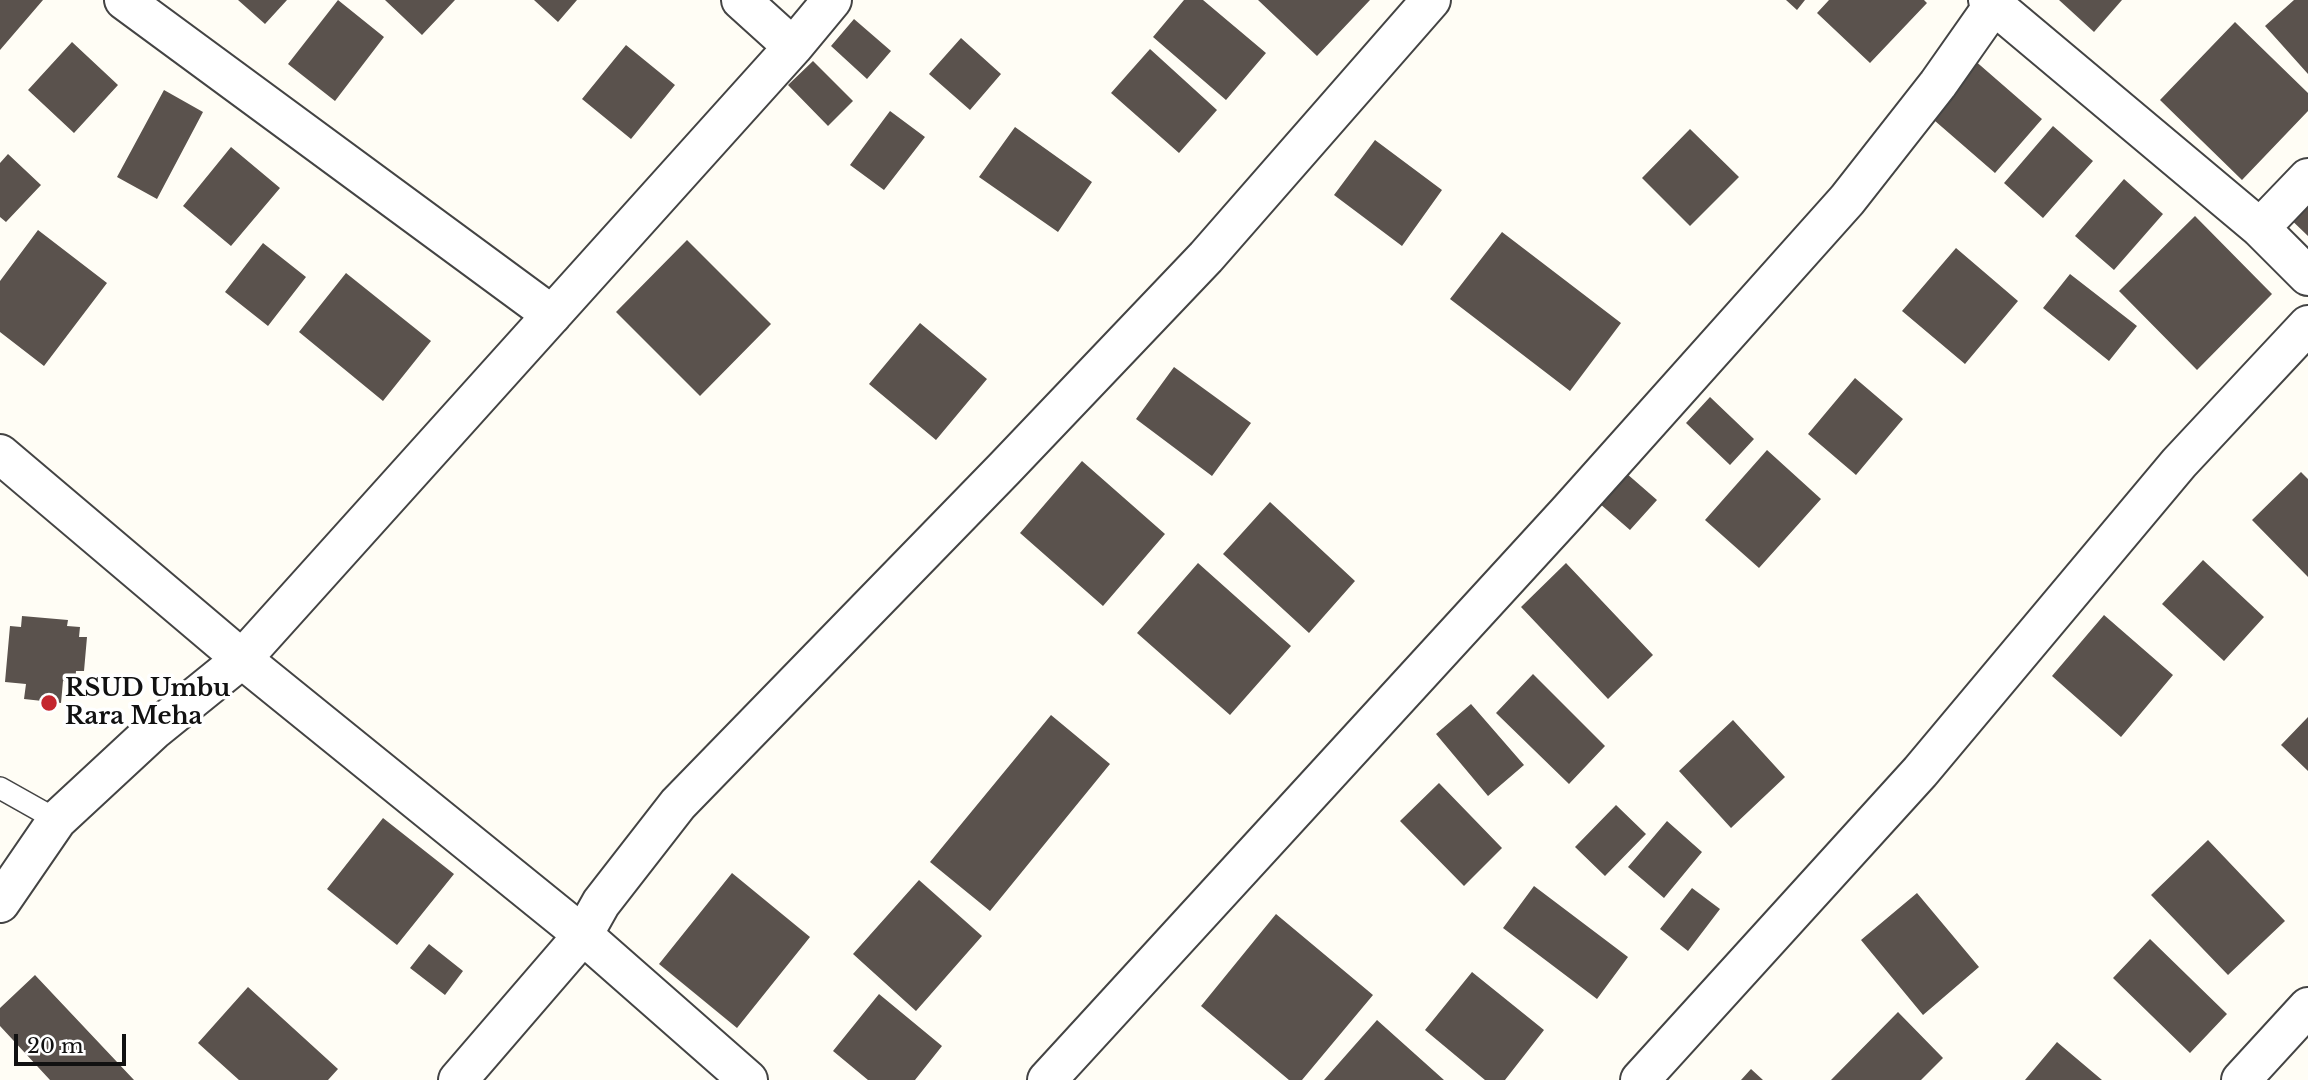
<!DOCTYPE html>
<style>
body{margin:0}
#map{position:relative;width:2308px;height:1080px;overflow:hidden;background:#fffdf5;font-family:"Libre Baskerville",serif}
canvas{display:block}
.scale{position:absolute;left:14px;top:1034px;width:112px;height:32px;box-sizing:border-box;border:4px solid #111;border-top:0;padding-left:9px;font-size:21px;line-height:24px;white-space:nowrap;color:#111;-webkit-text-stroke:5px #fff;paint-order:stroke}
</style>
<div id="map">
<canvas width="2308" height="1080"></canvas>
<div class="scale">20 m</div>
</div>
<script>
const g = document.querySelector('canvas').getContext('2d');
g.lineJoin = 'round';
function fillPath(path, color) { g.fillStyle = color; g.fill(path, 'evenodd'); }
const poly = rows => new Path2D(rows.map(r => 'M' + r).join(''));
function trace(path, color, width, dash) { g.strokeStyle = color; g.lineWidth = width; g.lineCap = dash ? 'butt' : 'round'; g.setLineDash(dash || []); g.stroke(path); }
function label(font, color, halo, rows, align = 'center') {
  g.font = font + ' "Libre Baskerville",serif'; g.lineWidth = 7; g.setLineDash([]); g.textBaseline = 'middle'; g.strokeStyle = halo; g.fillStyle = color; for (const [text, x, y, turn = 0] of rows) {
    g.save(); g.translate(x, y); g.rotate((+turn || 0) * Math.PI / 180); g.textAlign = isNaN(turn) ? turn : align; if (halo) g.strokeText(text, 0, 0); g.fillText(text, 0, 0); g.restore();
  }
}
fillPath(poly([
 [0,0,43,0,0,50],
 [238,0,287,0,265,24],
 [338,0,384,37,335,101,288,64],
 [385,0,455,0,422,35],
 [534,0,577,0,558,22],
 [1184,0,1203,0,1266,53,1226,100,1153,37],
 [1258,0,1370,0,1317,56],
 [1786,0,1805,0,1797,10],
 [1829,0,1924,0,1927,3,1870,63,1817,13],
 [2059,0,2122,0,2094,32],
 [2294,0,2308,0,2308,74,2265,26],
 [854,19,891,51,867,79,831,46],
 [2235,22,2308,93,2308,111,2242,180,2160,100],
 [961,38,1001,74,970,110,929,74],
 [72,42,118,85,74,133,28,90],
 [626,45,675,85,631,139,582,99],
 [1150,49,1217,110,1179,153,1111,93],
 [1973,59,2042,119,1995,173,1927,114],
 [813,61,853,101,828,126,788,85],
 [164,90,203,112,157,199,117,177],
 [890,111,925,137,884,190,850,165],
 [2053,126,2093,161,2043,218,2004,183],
 [1015,127,1092,182,1058,232,979,177],
 [1690,129,1739,177,1690,226,1642,178],
 [1375,140,1442,190,1402,246,1334,195],
 [231,147,280,188,231,246,183,206],
 [8,154,41,185,6,222,0,217,0,163],
 [2124,179,2163,214,2114,270,2075,236],
 [2308,182,2308,236,2282,211],
 [2195,216,2272,294,2197,370,2119,291],
 [38,230,107,283,44,366,0,332,0,281],
 [1502,232,1621,323,1570,391,1450,299],
 [687,240,771,324,700,396,616,312],
 [263,243,306,277,268,326,225,292],
 [1956,248,2018,301,1965,364,1902,311],
 [346,273,431,341,383,401,299,332],
 [2070,274,2137,326,2109,361,2043,308],
 [920,323,987,379,936,440,869,384],
 [1174,367,1251,423,1212,476,1136,419],
 [1855,378,1903,419,1856,475,1808,434],
 [1710,397,1754,439,1730,465,1686,423],
 [1767,450,1821,499,1759,568,1705,520],
 [1082,461,1165,534,1103,606,1020,533],
 [2301,472,2308,479,2308,577,2252,520],
 [1626,473,1657,500,1630,530,1599,503],
 [1270,502,1355,581,1309,633,1223,554],
 [2203,560,2264,617,2224,661,2162,604],
 [1198,563,1291,646,1230,715,1137,633],
 [1566,563,1653,655,1608,699,1521,607],
 [2104,615,2173,675,2121,737,2052,676],
 [22,616,68,620,67,626,80,627,79,637,87,637,84,671,76,671,75,682,63,681,61,703,24,699,26,684,5,682,10,626,21,627],
 [1533,674,1605,746,1569,784,1496,713],
 [1471,704,1524,765,1488,796,1436,734],
 [1051,715,1110,764,990,911,930,862],
 [2308,717,2308,771,2281,745],
 [1733,720,1785,777,1731,828,1679,771],
 [1439,783,1502,848,1464,886,1400,821],
 [1616,805,1646,834,1605,876,1575,847],
 [383,818,454,874,397,945,327,889],
 [1667,821,1702,852,1664,898,1628,867],
 [2208,840,2285,921,2228,975,2151,895],
 [732,873,810,937,737,1028,659,964],
 [919,880,982,936,916,1011,853,954],
 [1534,886,1628,957,1597,999,1503,928],
 [1692,888,1720,909,1688,951,1660,929],
 [1917,893,1979,967,1923,1015,1861,940],
 [1276,914,1373,995,1302,1080,1289,1080,1201,1006],
 [2150,939,2227,1014,2190,1053,2113,978],
 [429,944,463,971,445,995,410,968],
 [1472,972,1544,1030,1505,1080,1485,1080,1425,1030],
 [35,975,134,1080,50,1080,0,1026,0,1008],
 [248,987,338,1069,328,1080,239,1080,198,1043],
 [879,994,942,1046,915,1080,868,1080,833,1051],
 [1898,1012,1943,1058,1921,1080,1831,1080],
 [1377,1020,1444,1080,1324,1080],
 [2057,1042,2102,1080,2025,1080],
 [1751,1069,1763,1080,1741,1080]
]), '#5a524d');
const service = poly([
 [0,788,57,820]
]);
const minor = poly([
 [124,0,552,315],
 [741,0,793,47],
 [0,903,57,820,153,731,242,659,793,47,832,0],
 [458,1080,583,935,601,903,678,804,1004,469,1206,257,1431,0],
 [1047,1080,1568,512,1847,200,1938,84,1997,0],
 [1640,1080,1920,772,2179,463,2308,325],
 [2241,1080,2308,1007]
]);
const tertiary = poly([
 [1988,0,2260,228,2308,276],
 [2260,228,2308,178],
 [0,454,242,659,583,935,748,1080]
]);
trace(service, '#444', 24);
trace(minor, '#444', 42);
trace(tertiary, '#444', 42);
trace(service, '#fff', 21);
trace(minor, '#fff', 38);
trace(tertiary, '#fff', 38);
for (const [x, y, r, color] of [
 [49,703,9,"#c4262e"]
]) { const dot = new Path2D(); dot.arc(x, y, r, 0, 2 * Math.PI); g.fillStyle = color; g.fill(dot); trace(dot, '#fff', 2.5); }
label('bold 24px', '#111', '#fff', [
 ["RSUD Umbu",65,689],
 ["Rara Meha",65,717]
], 'left');
</script>
